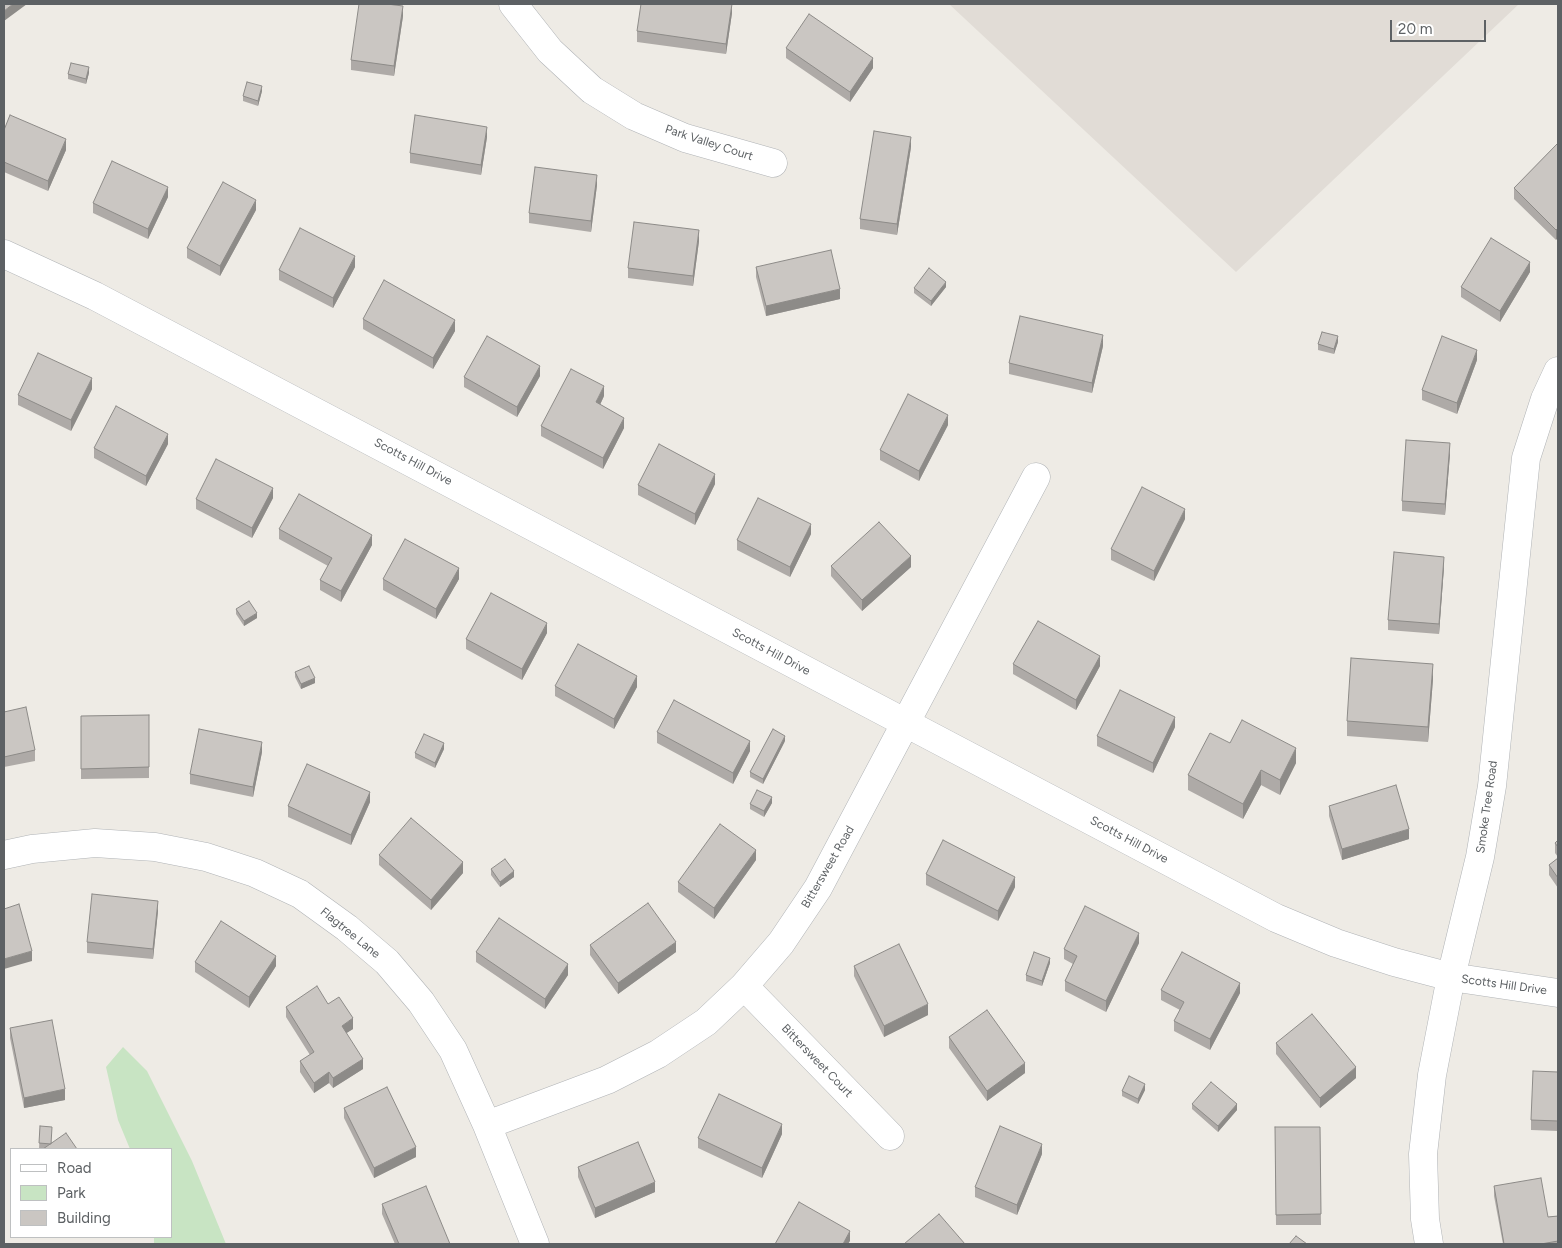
<!DOCTYPE html>
<style>
body{margin:0}
#map{position:relative;width:1562px;height:1248px;overflow:hidden;background:#eeebe5;font-family:Figtree,sans-serif}
canvas{display:block}
.frame{position:absolute;inset:0;border:5px solid #5d6164;pointer-events:none}
.legend{position:absolute;left:10px;top:1148px;width:162px;height:90px;box-sizing:border-box;background:#fff;border:1px solid #bec0c1;margin:0;padding:6px 9px;list-style:none;font-size:15px;color:#5d6164}
.legend li{display:flex;align-items:center;gap:10px;height:25px}
.legend b{width:25px;border:1px solid #bec0c1}
.scale{position:absolute;left:1390px;top:20px;width:96px;height:22px;box-sizing:border-box;border:2px solid #5d6164;border-top:0;padding-left:6px;font-size:15px;line-height:18px;white-space:nowrap;color:#5d6164;-webkit-text-stroke:4px #fff;paint-order:stroke}
</style>
<div id="map">
<canvas width="1562" height="1248"></canvas>
<div class="frame"></div>
<ul class="legend">
<li><b style="height:6px;background:#fff"></b>Road</li>
<li><b style="height:14px;background:#c8e4c3"></b>Park</li>
<li><b style="height:14px;background:#cac6c2"></b>Building</li>
</ul>
<div class="scale">20 m</div>
</div>
<script>
const g = document.querySelector('canvas').getContext('2d');
g.lineJoin = 'round';
function fillPath(path, color) { g.fillStyle = color; g.fill(path, 'evenodd'); }
const poly = rows => new Path2D(rows.map(r => 'M' + r).join(''));
function trace(path, color, width, dash) { g.strokeStyle = color; g.lineWidth = width; g.lineCap = dash ? 'butt' : 'round'; g.setLineDash(dash || []); g.stroke(path); }
function label(font, color, halo, rows, align = 'center') {
  g.font = font + ' Figtree,sans-serif'; g.lineWidth = 5; g.setLineDash([]); g.textBaseline = 'middle'; g.strokeStyle = halo; g.fillStyle = color; for (const [text, x, y, turn = 0] of rows) {
    g.save(); g.translate(x, y); g.rotate((+turn || 0) * Math.PI / 180); g.textAlign = isNaN(turn) ? turn : align; if (halo) g.strokeText(text, 0, 0); g.fillText(text, 0, 0); g.restore();
  }
}
fillPath(poly([
 [949,4,1519,4,1236,272]
]), '#e1dcd6');
fillPath(poly([
 [123,1047,147,1071,192,1161,226,1244,154,1244,154,1237,171,1237,171,1149,130,1149,118,1120,106,1067]
]), '#c8e4c3');
const minor = poly([
 [513,4,550,51,592,90,634,116,685,138,773,163],
 [4,254,95,296,1276,918,1336,943,1394,962,1451,977,1558,993],
 [4,855,32,849,95,843,155,847,206,857,255,873,300,894,347,928,387,962,421,1002,453,1050,487,1125,535,1244],
 [744,986,890,1136],
 [487,1125,607,1080,658,1054,706,1022,744,986,781,943,818,888,1036,477],
 [1429,1244,1425,1219,1423,1154,1432,1075,1451,977,1480,857,1492,786,1526,458,1545,399,1558,371]
]);
trace(minor, '#b0b3b6', 29);
trace(minor, '#fff', 28);
fillPath(poly([
 [732,13,726,54,637,42,637,31],
 [403,16,394,76,351,70,351,60],
 [786,48,873,68,850,102,786,58],
 [89,73,86,84,68,79,68,74],
 [262,91,258,106,243,101,243,96],
 [4,130,66,150,48,191,4,172],
 [487,137,481,175,410,163,410,153],
 [1558,143,1556,240,1514,199,1514,188],
 [911,147,897,235,860,229,860,219],
 [597,185,591,232,529,223,529,213],
 [168,197,148,239,93,213,93,203],
 [256,210,220,276,187,258,187,248],
 [699,241,693,286,628,278,628,268],
 [355,267,333,308,279,280,279,270],
 [756,267,840,299,766,316,756,277],
 [1530,272,1500,322,1461,297,1461,287],
 [946,287,931,306,914,293,914,288],
 [363,319,455,331,433,369,363,329],
 [1338,342,1334,354,1318,350,1318,344],
 [1103,346,1092,393,1009,374,1009,363],
 [1477,360,1457,414,1422,400,1422,390],
 [540,376,517,417,464,387,464,377],
 [92,389,71,431,18,405,18,395],
 [604,396,600,405,624,428,603,469,541,436,541,426],
 [948,425,919,481,880,460,880,450],
 [168,444,146,486,94,458,94,448],
 [1450,454,1445,515,1402,511,1402,501],
 [715,484,695,525,638,495,638,485],
 [273,498,252,538,196,509,196,499],
 [1185,519,1154,581,1111,560,1111,549],
 [279,529,372,545,341,602,320,590,320,580,328,566,279,539],
 [811,534,790,577,737,550,737,540],
 [831,566,911,567,862,611,831,576],
 [1444,567,1439,634,1388,630,1388,620],
 [383,579,459,579,436,619,383,590],
 [236,609,257,618,244,626,236,614],
 [547,633,522,680,466,649,466,639],
 [1013,664,1100,666,1076,710,1013,674],
 [295,672,315,683,301,689,295,677],
 [1433,679,1428,742,1347,736,1347,721],
 [555,686,637,687,614,729,555,696],
 [4,712,35,750,35,761,4,767],
 [149,715,149,778,81,779,81,716],
 [1175,727,1153,773,1097,746,1097,736],
 [657,732,750,751,733,784,657,743],
 [785,741,763,784,750,777,750,772],
 [1230,743,1296,763,1280,795,1261,785,1243,819,1188,790,1188,775],
 [444,749,435,768,415,758,415,753],
 [262,752,253,797,190,784,190,774],
 [370,802,351,845,288,817,288,806],
 [772,803,764,817,750,809,750,804],
 [1329,806,1409,839,1342,860,1329,816],
 [1558,840,1558,857,1555,853,1555,843],
 [379,855,463,873,431,910,379,865],
 [1558,858,1558,888,1549,875,1549,865],
 [756,860,714,919,678,892,678,882],
 [491,869,514,877,500,887,491,875],
 [926,874,1015,887,998,921,926,885],
 [158,911,153,959,87,953,87,942],
 [1139,943,1106,1012,1065,991,1065,981,1073,964,1064,959,1064,949],
 [590,945,676,952,618,994,590,955],
 [476,952,568,975,545,1009,476,962],
 [195,962,276,966,249,1008,195,972],
 [1050,963,1042,986,1026,981,1026,975],
 [854,966,928,1015,884,1037,854,976],
 [1161,990,1240,993,1210,1050,1174,1031,1174,1021,1180,1010,1161,1000],
 [328,1004,353,1029,346,1033,363,1069,333,1088,329,1083,314,1093,300,1072,300,1061,310,1055,286,1017,286,1007],
 [10,1028,65,1100,24,1108,10,1038],
 [949,1037,1025,1073,987,1101,949,1048],
 [1276,1043,1356,1078,1320,1108,1276,1054],
 [1558,1072,1558,1131,1531,1130,1531,1120],
 [1145,1090,1138,1104,1122,1096,1122,1091],
 [1192,1104,1237,1110,1218,1132,1192,1109],
 [344,1108,416,1157,374,1178,344,1118],
 [40,1126,52,1143,44,1149,39,1149],
 [1275,1127,1320,1127,1321,1225,1276,1225],
 [782,1134,762,1178,698,1148,698,1138],
 [1042,1154,1017,1215,975,1197,975,1187],
 [578,1167,655,1192,595,1218,578,1177],
 [1494,1186,1548,1217,1558,1216,1558,1244,1503,1244,1494,1196],
 [382,1204,450,1244,395,1244,382,1214]
]), '#aeaaa7');
fillPath(poly([
 [13,4,27,4,4,21,4,11],
 [732,4,732,13,726,54,726,44],
 [403,6,403,16,394,76,394,66],
 [873,58,873,68,850,102,850,92],
 [89,67,89,73,86,84,86,79],
 [262,86,262,91,258,106,258,101],
 [487,127,487,137,481,175,481,165],
 [911,137,911,147,897,235,897,224],
 [66,139,66,150,48,191,48,181],
 [597,175,597,185,591,232,591,221],
 [168,187,168,197,148,239,148,229],
 [256,200,256,210,220,276,220,266],
 [1558,228,1558,238,1556,240,1556,230],
 [699,230,699,241,693,286,693,276],
 [355,256,355,267,333,308,333,298],
 [1530,262,1530,272,1500,322,1500,311],
 [946,282,946,287,931,306,931,301],
 [840,289,840,299,766,316,766,306],
 [455,320,455,331,433,369,433,358],
 [1103,335,1103,346,1092,393,1092,383],
 [1338,336,1338,342,1334,354,1334,349],
 [1477,350,1477,360,1457,414,1457,403],
 [540,366,540,376,517,417,517,407],
 [92,378,92,389,71,431,71,420],
 [604,386,604,396,596,413,596,402],
 [948,415,948,425,919,481,919,471],
 [624,418,624,428,603,469,603,458],
 [168,434,168,444,146,486,146,476],
 [1450,443,1450,454,1445,515,1445,504],
 [715,474,715,484,695,525,695,514],
 [273,488,273,498,252,538,252,528],
 [1185,509,1185,519,1154,581,1154,571],
 [811,524,811,534,790,577,790,567],
 [372,535,372,545,341,602,341,591],
 [911,556,911,567,862,611,862,600],
 [1444,557,1444,567,1439,634,1439,624],
 [459,568,459,579,436,619,436,609],
 [257,613,257,618,244,626,244,621],
 [547,623,547,633,522,680,522,669],
 [1100,656,1100,666,1076,710,1076,700],
 [1433,664,1433,679,1428,742,1428,727],
 [637,676,637,687,614,729,614,719],
 [315,678,315,683,301,689,301,684],
 [1175,717,1175,727,1153,773,1153,763],
 [785,736,785,741,763,784,763,779],
 [750,741,750,751,733,784,733,773],
 [262,742,262,752,253,797,253,787],
 [444,743,444,749,435,768,435,763],
 [1296,748,1296,763,1280,795,1280,780],
 [1261,770,1261,785,1243,819,1243,804],
 [370,792,370,802,351,845,351,835],
 [772,797,772,803,764,817,764,811],
 [1409,829,1409,839,1342,860,1342,849],
 [756,850,756,860,714,919,714,908],
 [463,862,463,873,431,910,431,900],
 [514,871,514,877,500,887,500,882],
 [1015,877,1015,887,998,921,998,911],
 [158,901,158,911,153,959,153,949],
 [1139,933,1139,943,1106,1012,1106,1001],
 [676,942,676,952,618,994,618,983],
 [32,951,32,961,4,969,4,959],
 [276,956,276,966,249,1008,249,997],
 [1050,958,1050,963,1042,986,1042,981],
 [568,964,568,975,545,1009,545,999],
 [1240,983,1240,993,1210,1050,1210,1039],
 [928,1004,928,1015,884,1037,884,1026],
 [353,1018,353,1029,342,1036,342,1026],
 [363,1059,363,1069,333,1088,333,1078],
 [1025,1063,1025,1073,987,1101,987,1091],
 [1356,1067,1356,1078,1320,1108,1320,1098],
 [329,1072,329,1083,314,1093,314,1083],
 [1145,1084,1145,1090,1138,1104,1138,1099],
 [65,1089,65,1100,24,1108,24,1098],
 [1237,1104,1237,1110,1218,1132,1218,1126],
 [782,1124,782,1134,762,1178,762,1168],
 [1042,1144,1042,1154,1017,1215,1017,1205],
 [416,1147,416,1157,374,1178,374,1168],
 [655,1182,655,1192,595,1218,595,1208],
 [850,1231,850,1241,848,1244,843,1244]
]), '#8d8b88');
const building = poly([
 [4,4,13,4,4,11,4,4],
 [359,4,387,4,403,6,394,66,351,60,359,4],
 [641,4,732,4,726,44,637,31,641,4],
 [809,14,873,58,850,92,786,48,809,14],
 [71,63,89,67,86,79,68,74,71,63],
 [247,82,262,86,258,101,243,96,247,82],
 [10,115,66,139,48,181,4,162,4,130,10,115],
 [415,115,487,127,481,165,410,153,415,115],
 [874,131,911,137,897,224,860,219,874,131],
 [1558,143,1558,228,1556,230,1514,188,1558,143],
 [112,161,168,187,148,229,93,203,112,161],
 [535,167,597,175,591,221,529,213,535,167],
 [223,182,256,200,220,266,187,248,223,182],
 [634,222,699,230,693,276,628,268,634,222],
 [300,228,355,256,333,298,279,270,300,228],
 [1491,238,1530,262,1500,311,1461,287,1491,238],
 [831,250,840,289,766,306,756,267,831,250],
 [929,268,946,282,931,301,914,288,929,268],
 [384,280,455,320,433,358,363,319,384,280],
 [1020,316,1103,335,1092,383,1009,363,1020,316],
 [1322,332,1338,336,1334,349,1318,344,1322,332],
 [487,336,540,366,517,407,464,377,487,336],
 [1442,336,1477,350,1457,403,1422,390,1442,336],
 [38,353,92,378,71,420,18,395,38,353],
 [571,369,604,386,596,402,624,418,603,458,541,426,571,369],
 [908,394,948,415,919,471,880,450,908,394],
 [116,406,168,434,146,476,94,448,116,406],
 [1406,440,1450,443,1445,504,1402,501,1406,440],
 [659,444,715,474,695,514,638,485,659,444],
 [216,459,273,488,252,528,196,499,216,459],
 [1142,487,1185,509,1154,571,1111,549,1142,487],
 [299,494,372,535,341,591,320,580,332,558,279,529,299,494],
 [758,498,811,524,790,567,737,540,758,498],
 [879,522,911,556,862,600,831,566,879,522],
 [405,539,459,568,436,609,383,579,405,539],
 [1394,552,1444,557,1439,624,1388,620,1394,552],
 [491,593,547,623,522,669,466,639,491,593],
 [249,601,257,613,244,621,236,609,249,601],
 [1038,621,1100,656,1076,700,1013,664,1038,621],
 [578,644,637,676,614,719,555,686,578,644],
 [1351,658,1433,664,1428,727,1347,721,1351,658],
 [309,666,315,678,301,684,295,672,309,666],
 [1120,690,1175,717,1153,763,1097,736,1120,690],
 [674,700,750,741,733,773,657,732,674,700],
 [26,707,35,750,4,757,4,712,26,707],
 [149,715,149,767,81,769,81,716,149,715],
 [1242,720,1296,748,1280,780,1261,770,1243,804,1188,775,1210,733,1230,743,1242,720],
 [199,729,262,742,253,787,190,774,199,729],
 [773,729,785,736,763,779,750,772,773,729],
 [424,734,444,743,435,763,415,753,424,734],
 [307,764,370,792,351,835,288,806,307,764],
 [1396,785,1409,829,1342,849,1329,806,1396,785],
 [757,790,772,797,764,811,750,804,757,790],
 [411,818,463,862,431,900,379,855,411,818],
 [720,824,756,850,714,908,678,882,720,824],
 [943,840,1015,877,998,911,926,874,943,840],
 [1558,840,1558,847,1555,843,1558,840],
 [1558,858,1558,878,1549,865,1558,858],
 [505,859,514,871,500,882,491,869,505,859],
 [92,894,158,901,153,949,87,942,92,894],
 [648,903,676,942,618,983,590,945,648,903],
 [19,904,32,951,4,959,4,909,19,904],
 [1085,906,1139,933,1106,1001,1065,981,1077,956,1064,949,1085,906],
 [499,918,568,964,545,999,476,952,499,918],
 [221,921,276,956,249,997,195,962,221,921],
 [899,944,928,1004,884,1026,854,966,899,944],
 [1034,952,1050,958,1042,981,1026,975,1034,952],
 [1182,952,1240,983,1210,1039,1174,1021,1184,1002,1161,990,1182,952],
 [317,986,328,1004,339,997,353,1018,342,1026,363,1059,333,1078,329,1072,314,1083,300,1061,314,1052,286,1007,317,986],
 [987,1010,1025,1063,987,1091,949,1037,987,1010],
 [1312,1014,1356,1067,1320,1098,1276,1043,1312,1014],
 [52,1020,65,1089,24,1098,10,1028,52,1020],
 [1533,1071,1558,1072,1558,1121,1531,1120,1533,1071],
 [1129,1076,1145,1084,1138,1099,1122,1091,1129,1076],
 [1211,1082,1237,1104,1218,1126,1192,1104,1211,1082],
 [387,1087,416,1147,374,1168,344,1108,387,1087],
 [719,1094,782,1124,762,1168,698,1138,719,1094],
 [40,1126,52,1127,51,1144,39,1143,40,1126],
 [1000,1126,1042,1144,1017,1205,975,1187,1000,1126],
 [1275,1127,1320,1127,1321,1214,1276,1215,1275,1127],
 [66,1133,77,1149,43,1149,66,1133],
 [638,1142,655,1182,595,1208,578,1167,638,1142],
 [1541,1178,1548,1217,1558,1216,1558,1241,1541,1244,1504,1244,1494,1186,1541,1178],
 [426,1186,450,1244,399,1244,382,1204,426,1186],
 [799,1202,850,1231,843,1244,775,1244,799,1202],
 [939,1214,965,1244,904,1244,939,1214],
 [1296,1236,1307,1244,1289,1244,1296,1236]
]);
fillPath(building, '#cac6c2');
trace(building, '#8d8b88', 1);
label('12px', '#5d6164', '#fff', [
 ["Park Valley Court",709,143,18],
 ["Scotts Hill Drive",413,462,28],
 ["Scotts Hill Drive",771,652,28],
 ["Smoke Tree Road",1487,807,-82],
 ["Scotts Hill Drive",1129,840,28],
 ["Bittersweet Road",828,867,-60],
 ["Flagtree Lane",350,933,39],
 ["Scotts Hill Drive",1504,985,8],
 ["Bittersweet Court",817,1061,46]
]);
</script>
